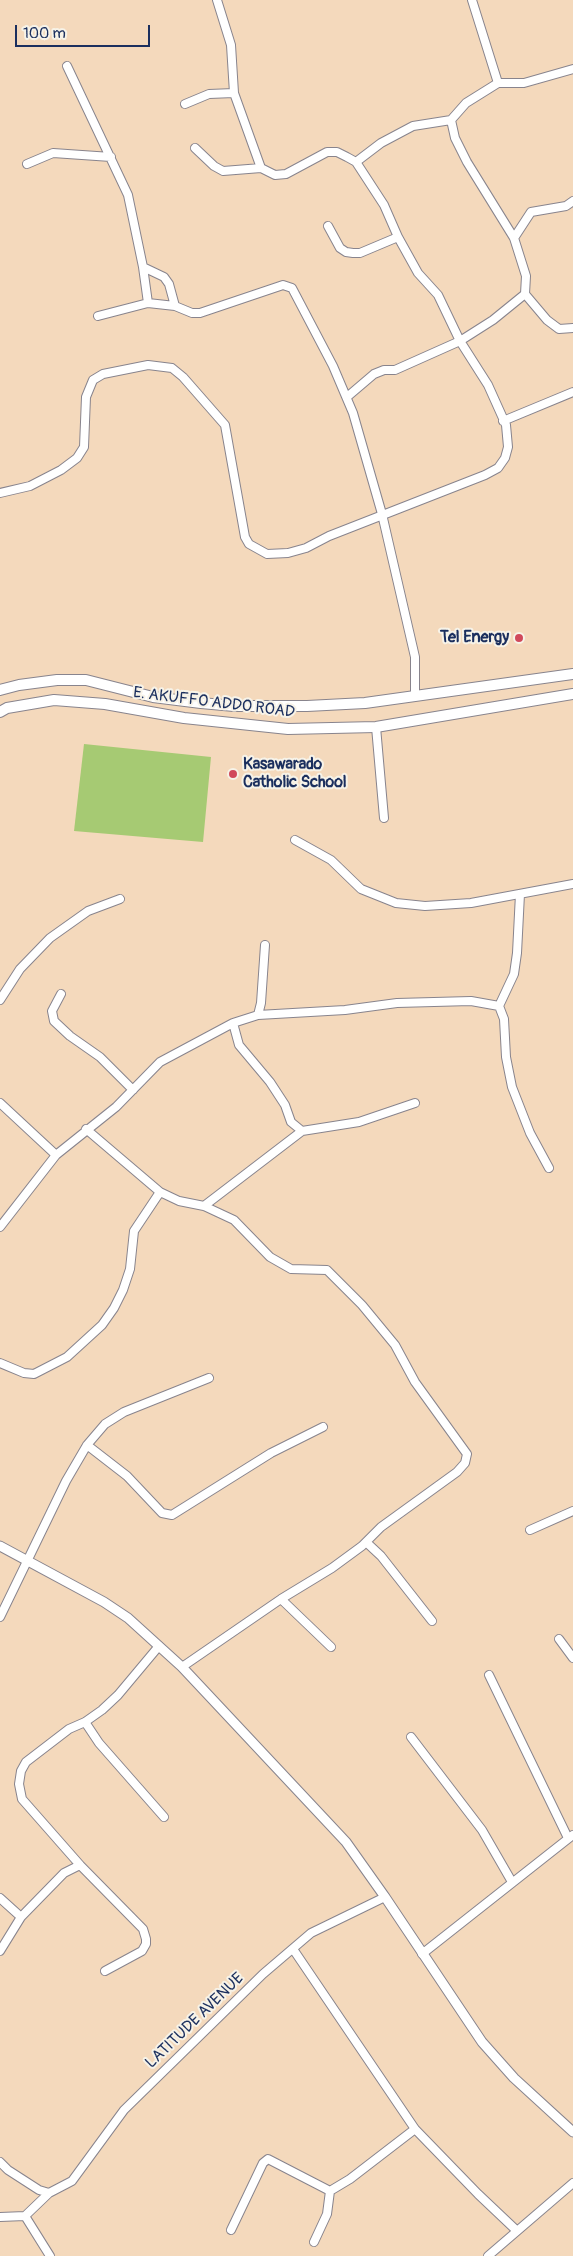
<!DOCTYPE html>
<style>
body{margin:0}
#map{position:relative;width:573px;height:2256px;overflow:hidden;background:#f4d9bc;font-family:Pangolin,sans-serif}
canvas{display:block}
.scale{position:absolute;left:15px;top:25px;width:135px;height:22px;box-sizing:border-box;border:2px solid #1b2f5e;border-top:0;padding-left:6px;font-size:15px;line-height:18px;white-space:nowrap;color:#1b2f5e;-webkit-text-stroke:4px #f7f3e8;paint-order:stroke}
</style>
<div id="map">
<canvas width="573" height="2256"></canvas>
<div class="scale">100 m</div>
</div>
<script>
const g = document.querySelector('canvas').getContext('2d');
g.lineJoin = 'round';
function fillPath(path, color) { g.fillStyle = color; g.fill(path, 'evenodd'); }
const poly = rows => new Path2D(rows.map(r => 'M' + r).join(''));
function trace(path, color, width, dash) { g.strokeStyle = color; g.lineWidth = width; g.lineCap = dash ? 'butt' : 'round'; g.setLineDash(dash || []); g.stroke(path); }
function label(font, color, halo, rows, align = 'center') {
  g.font = font + ' Pangolin,sans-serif'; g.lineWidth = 4; g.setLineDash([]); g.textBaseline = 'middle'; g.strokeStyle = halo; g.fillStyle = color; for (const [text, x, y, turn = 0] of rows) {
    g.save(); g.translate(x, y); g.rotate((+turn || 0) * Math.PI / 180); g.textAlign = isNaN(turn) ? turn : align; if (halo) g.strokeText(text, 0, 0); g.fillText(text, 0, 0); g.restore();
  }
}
fillPath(poly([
 [84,744,211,757,203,842,74,831]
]), '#a6ca73');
const minor = poly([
 [217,0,231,45,234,93,261,168],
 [67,66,128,195,143,267,164,277,169,284,175,306,192,313,200,313,283,285,292,288,333,366,353,413,382,514,415,657,415,696],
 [498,83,524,83,573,69],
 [185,104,209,94,234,93],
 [195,148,214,166,223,171,261,168,275,175,286,174,327,152,337,152,347,157,356,162,384,205,398,237],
 [356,162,381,143,413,126,451,120],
 [27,164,53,153,111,157],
 [514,238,531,212,566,206,573,201],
 [143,267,148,303],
 [525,294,547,320,559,329,573,328],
 [98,316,148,303,175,306],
 [347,397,374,374,384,370,395,370,460,341,493,320,525,294,526,276,514,238,467,162,455,138,451,120,466,103,498,83,472,0],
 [503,421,573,392],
 [0,493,30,486,61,470,77,458,84,447,86,397,93,380,103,374,148,365,172,368,183,377,225,425,245,537,249,544,267,554,288,553,306,548,329,536,485,475,498,468,505,458,508,447,506,425,488,385,460,341,438,295,418,273,398,237,360,253,353,253,346,252,340,248,328,226],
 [376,727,384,818],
 [295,840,331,860,361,889,396,903,425,906,471,903,573,884],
 [61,994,52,1011,54,1021,70,1036,100,1057,133,1090],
 [0,1000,20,969,50,938,88,911,120,899],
 [499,1006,514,974,517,953,520,894],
 [258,1015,261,1003,265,945],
 [233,1023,239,1045,270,1082,285,1105,291,1122,302,1131],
 [0,1103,56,1155],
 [86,1129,160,1192,179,1201,204,1206,234,1220,270,1257,291,1269,327,1270,362,1305,395,1345,415,1382,467,1454,465,1463,457,1472,381,1527,362,1546,332,1568,281,1599,182,1667],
 [204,1206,302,1131,359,1122,415,1103],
 [0,1227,56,1155,116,1107,160,1062,233,1023,258,1015,345,1010,397,1003,471,1001,499,1006,504,1019,506,1057,512,1087,530,1133,549,1168],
 [0,1363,24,1373,34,1374,67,1357,102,1325,114,1308,123,1290,130,1269,134,1231,160,1192],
 [87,1445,127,1476,162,1513,172,1515,271,1453,323,1427],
 [530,1530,573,1511],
 [366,1542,381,1556,432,1621],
 [281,1599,331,1647],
 [0,1617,66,1481,87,1445,105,1424,124,1412,209,1378],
 [559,1639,573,1658],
 [489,1675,568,1838],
 [85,1722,99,1743,164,1817],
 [411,1737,482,1830,512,1882],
 [80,1865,143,1929,146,1939,146,1944,142,1951,105,1971],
 [0,1898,21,1917],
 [293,1949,415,2129,478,2194,516,2230],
 [0,1951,21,1917,64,1873,80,1865,22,1799,19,1784,21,1771,26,1762,69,1729,85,1722,102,1710,118,1695,159,1646],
 [422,1954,573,1835],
 [0,2162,8,2170,39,2190,49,2193],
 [25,2216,50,2256],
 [0,2217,25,2216,49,2193,72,2181,124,2110,263,1974,311,1933,385,1897],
 [231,2230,263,2163,268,2159,330,2191,350,2179,415,2129],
 [314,2242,327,2214,330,2191],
 [488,2256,573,2183]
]);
const tertiary = poly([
 [0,1546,104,1602,128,1618,182,1667,346,1842,385,1897,482,2042,514,2078,573,2132]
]);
const secondary = poly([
 [0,690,19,685,57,680,86,680,153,697,201,703,234,706,307,706,365,703,573,674],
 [0,712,7,708,54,700,105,704,184,718,288,729,376,727,573,694]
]);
trace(minor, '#88848d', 10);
trace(tertiary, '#88848d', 11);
trace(secondary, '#88848d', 12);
trace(minor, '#fff', 8);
trace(tertiary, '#fff', 9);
trace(secondary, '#fff', 10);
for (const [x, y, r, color] of [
 [519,638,5,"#d1495b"],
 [233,774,5,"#d1495b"]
]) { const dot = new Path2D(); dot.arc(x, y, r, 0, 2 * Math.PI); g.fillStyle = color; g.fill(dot); trace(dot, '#f7f3e8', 2); }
label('bold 16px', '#1b2f5e', '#f7f3e8', [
 ["Tel Energy",509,638],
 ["Kasawarado",243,765,"left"],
 ["Catholic School",243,783,"left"]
], 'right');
label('16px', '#1b2f5e', '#f7f3e8', [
 ["E. AKUFFO ADDO ROAD",214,703,7],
 ["LATITUDE AVENUE",195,2021,-44]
]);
</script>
